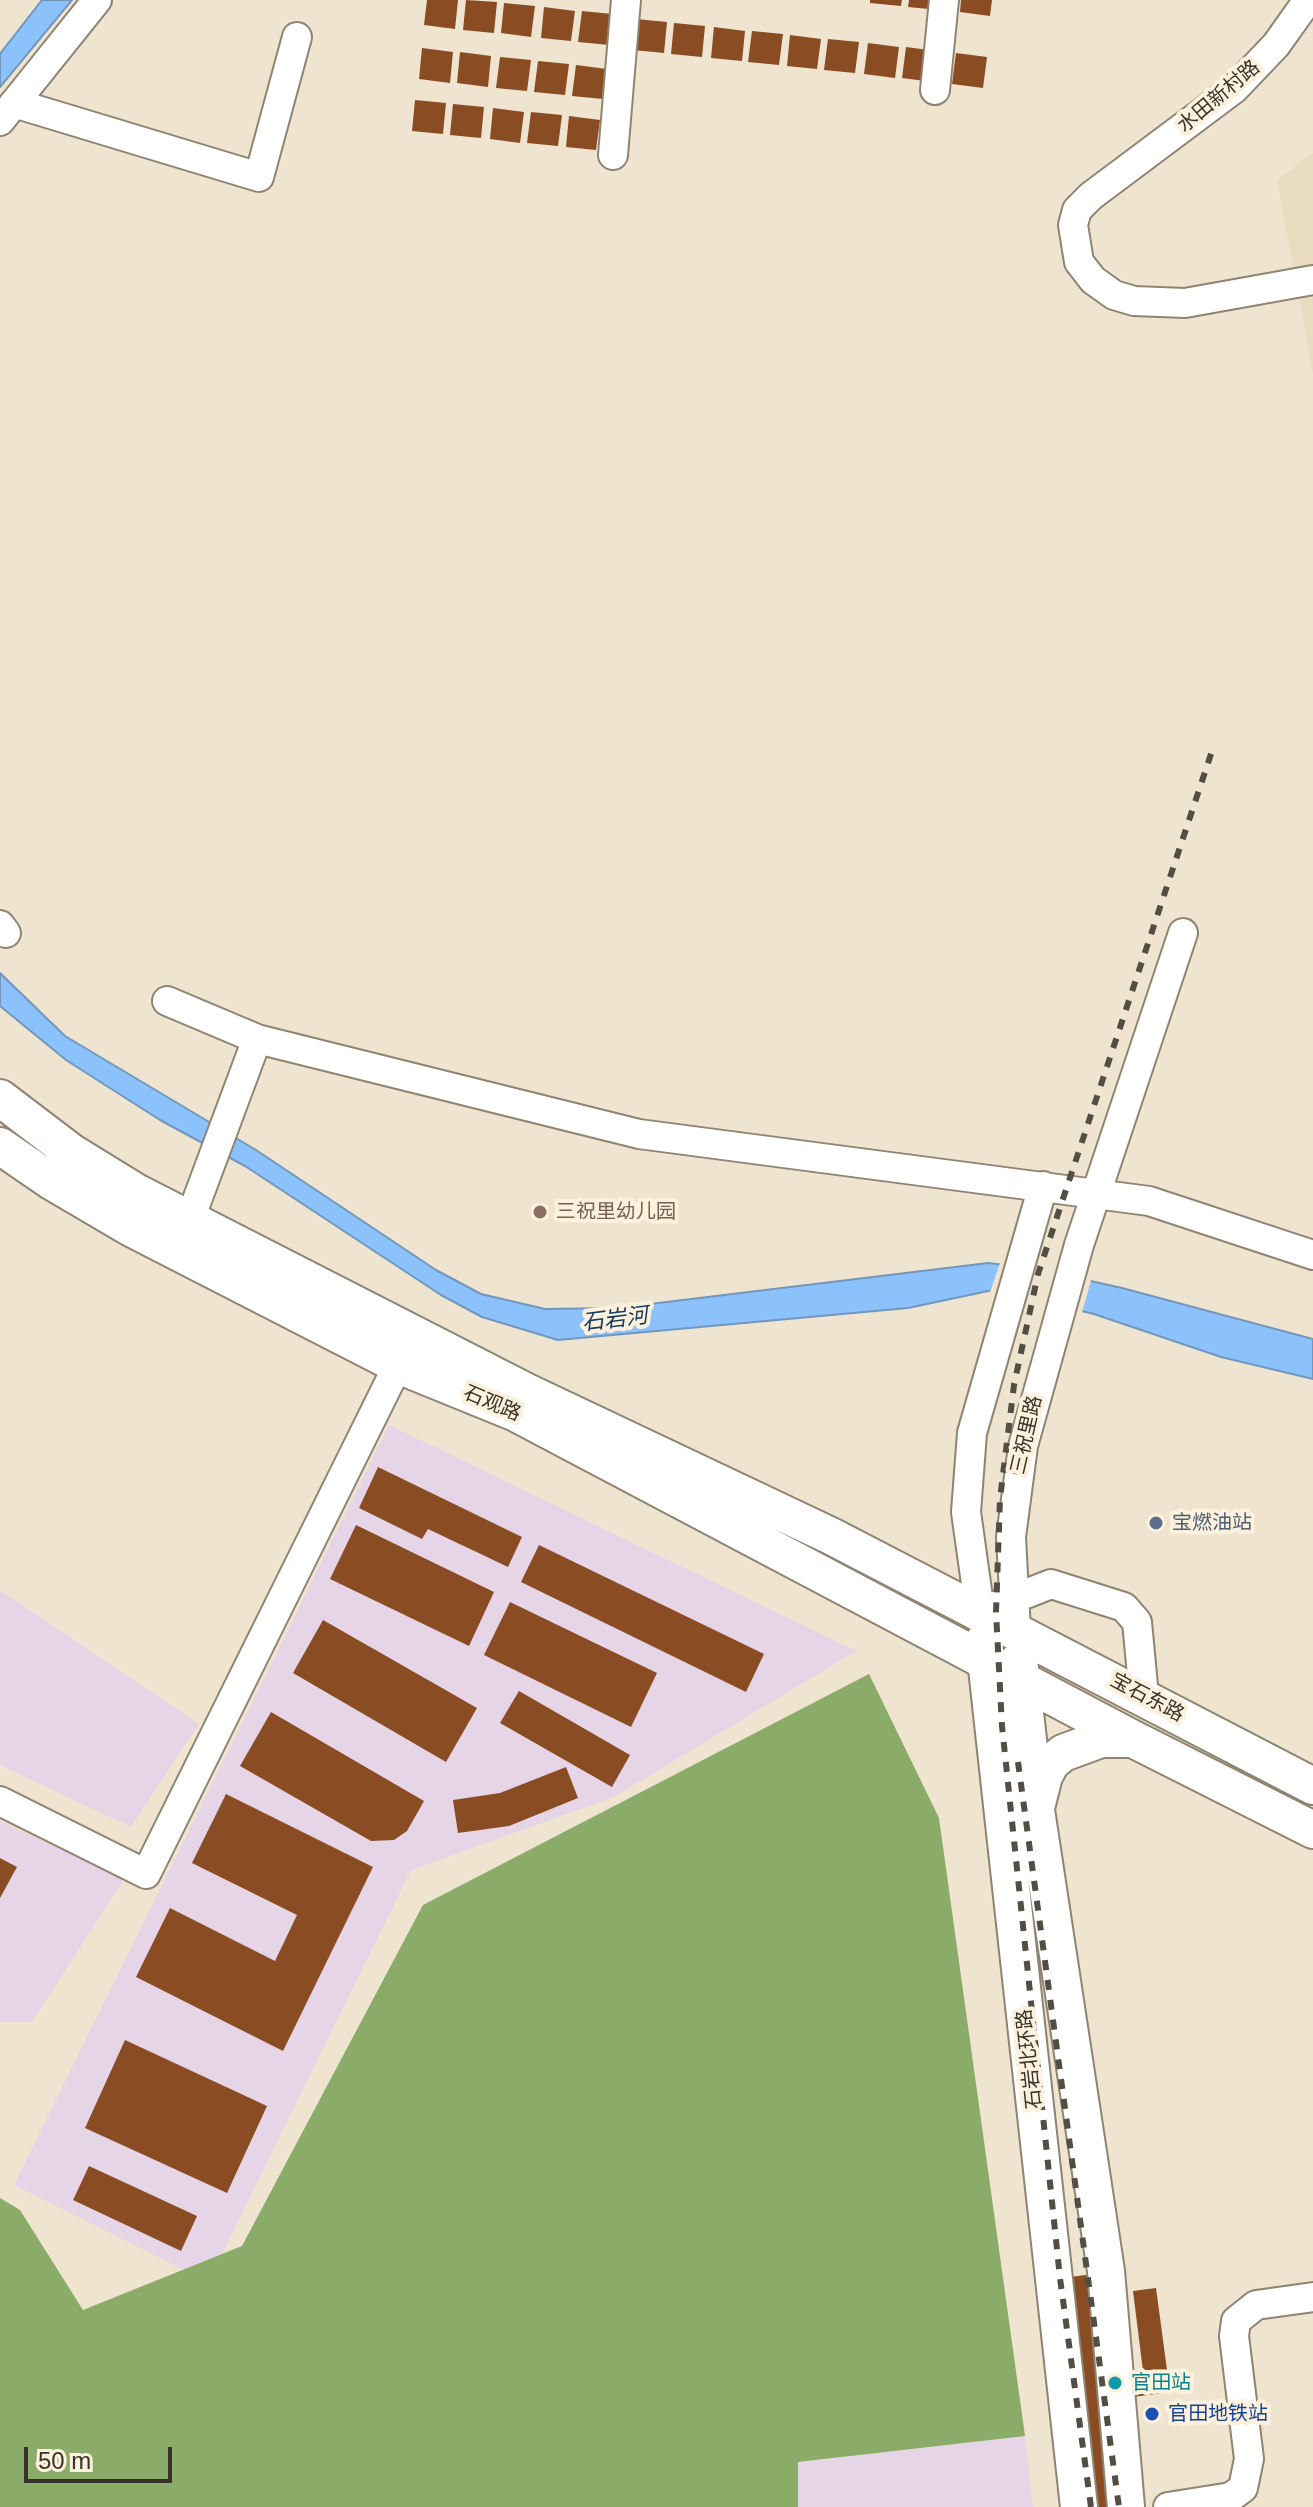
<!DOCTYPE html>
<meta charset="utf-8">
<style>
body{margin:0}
#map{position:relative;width:1313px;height:2507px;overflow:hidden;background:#eee4cf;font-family:Helvetica,sans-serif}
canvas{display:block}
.scale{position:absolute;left:24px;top:2447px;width:148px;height:36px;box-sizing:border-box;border:4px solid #37332b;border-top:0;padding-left:10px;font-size:24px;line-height:28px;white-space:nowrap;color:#37332b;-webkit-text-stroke:6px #fcf1dc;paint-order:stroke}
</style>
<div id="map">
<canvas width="1313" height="2507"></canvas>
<div class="scale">50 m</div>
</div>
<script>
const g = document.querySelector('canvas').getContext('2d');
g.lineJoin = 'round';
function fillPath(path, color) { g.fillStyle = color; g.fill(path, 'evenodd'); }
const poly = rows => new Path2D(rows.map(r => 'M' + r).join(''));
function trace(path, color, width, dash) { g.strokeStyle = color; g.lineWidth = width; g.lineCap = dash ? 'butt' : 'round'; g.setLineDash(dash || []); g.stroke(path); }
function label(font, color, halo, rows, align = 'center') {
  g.font = font + ' Helvetica,"Noto Sans SC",sans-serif'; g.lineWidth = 8; g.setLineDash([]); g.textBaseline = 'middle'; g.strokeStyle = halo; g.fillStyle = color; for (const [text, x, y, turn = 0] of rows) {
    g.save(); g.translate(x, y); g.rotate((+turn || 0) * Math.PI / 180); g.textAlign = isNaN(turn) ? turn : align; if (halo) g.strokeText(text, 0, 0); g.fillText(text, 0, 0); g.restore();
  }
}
fillPath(poly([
 [1313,153,1313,374,1277,180]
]), '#e9dbbf');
fillPath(poly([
 [389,1425,856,1651,614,1797,411,1870,208,2282,14,2185],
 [0,1590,199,1724,131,1827,0,1765],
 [0,1821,124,1879,32,2022,0,2022],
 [1025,2436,1033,2507,798,2507,798,2462]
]), '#e6d5e6');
fillPath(poly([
 [869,1674,939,1818,1025,2436,798,2462,798,2507,0,2507,0,2198,20,2210,83,2310,242,2246,423,1905]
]), '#8aac68');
const water = poly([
 [42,0,72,0,0,87,0,54,42,0],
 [0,973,65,1036,256,1150,436,1270,481,1294,545,1309,617,1308,988,1263,1032,1268,1122,1288,1313,1339,1313,1379,1221,1357,1094,1314,993,1290,908,1308,558,1340,482,1317,441,1295,245,1166,160,1120,66,1060,0,1006,0,973]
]);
fillPath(water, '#8cc2fc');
trace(water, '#7297bd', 2);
fillPath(poly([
 [1001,1260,1092,1277,1081,1316,989,1295]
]), '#eee4cf');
fillPath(poly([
 [427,0,458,0,455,29,424,25],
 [466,0,497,2,494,33,463,30],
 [870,0,902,0,901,6,870,3],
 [909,0,940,0,939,10,908,7],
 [961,0,992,0,990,16,960,12],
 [504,3,535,6,531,37,501,33],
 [544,7,575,11,571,41,541,38],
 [582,11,612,14,609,45,578,42],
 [636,19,667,22,664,53,633,50],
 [674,23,705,26,702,57,671,54],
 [714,27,745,31,742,61,711,58],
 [752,31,783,34,779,65,748,62],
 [790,35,821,39,817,69,787,66],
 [828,39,859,42,855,73,824,70],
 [868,43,899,47,895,78,864,74],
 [906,47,936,51,933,82,902,78],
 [422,48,453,52,450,83,419,79],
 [460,52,491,56,488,87,457,83],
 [956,53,987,57,983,88,952,84],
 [500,57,531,60,527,91,496,88],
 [538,61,569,64,565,95,534,92],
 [576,65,607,69,603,99,572,96],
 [415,100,446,103,443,134,412,131],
 [453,104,484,107,481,138,450,135],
 [493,108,524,112,520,143,490,139],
 [531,112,562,115,558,146,527,143],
 [569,116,600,120,596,150,566,147],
 [378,1467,522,1537,508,1567,428,1529,422,1539,359,1508],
 [356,1525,494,1592,469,1646,330,1579],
 [539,1545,764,1654,746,1692,521,1582],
 [510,1602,657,1673,631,1727,484,1655],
 [323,1620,477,1708,446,1762,293,1673],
 [519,1691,630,1755,612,1787,500,1723],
 [271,1712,424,1801,407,1831,394,1840,371,1841,240,1766],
 [566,1767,578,1798,509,1826,458,1833,453,1800,500,1793],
 [226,1794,373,1867,283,2051,136,1977,170,1908,275,1961,297,1915,192,1863],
 [0,1858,17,1867,0,1898],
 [125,2040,267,2106,227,2193,85,2128],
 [89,2166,197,2216,181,2251,73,2200],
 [1101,2273,1114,2375,1143,2371,1133,2291,1156,2288,1170,2392,1118,2399,1132,2507,1077,2507,1047,2280]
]), '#8a4c23');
const minor = poly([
 [1308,0,1276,45,1234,89,1091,196,1077,210,1073,225,1079,262,1093,280,1114,295,1134,301,1185,303,1313,280],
 [935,90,944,0],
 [14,103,259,177,297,37],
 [0,121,97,0],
 [613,155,626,0],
 [0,925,6,933],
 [167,1001,257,1039,639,1134,1149,1201,1313,1255],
 [1043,1186,972,1433,966,1512,980,1612,1051,1584,1124,1607,1137,1622,1144,1696],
 [190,1219,257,1039],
 [1016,1630,1011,1537,1023,1446,1079,1245,1183,933],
 [0,1801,146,1874,398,1365],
 [1168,2507,1231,2497,1243,2488,1249,2459,1234,2336,1236,2321,1256,2305,1313,2297]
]);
const major = poly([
 [0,1098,71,1152,136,1192,527,1392,831,1536,1313,1786],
 [0,1146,51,1181,131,1228,398,1365,516,1413,1133,1739,1313,1830],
 [984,1641,1079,2507],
 [1019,1660,1036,1810,1106,2271,1126,2507],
 [1037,1804,1044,1776,1051,1763,1063,1753,1101,1739,1133,1739]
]);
trace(minor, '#8e8471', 32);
trace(major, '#8e8471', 40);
trace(minor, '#fff', 28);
trace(major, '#fff', 36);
trace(poly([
 [1014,1474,1024,1399],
 [1018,1762,1119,2507],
 [1091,2507,1060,2278,1002,1726,996,1612,1000,1499,1014,1385,1038,1274,1213,748]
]), '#534e44', 6, [10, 10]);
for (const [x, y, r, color] of [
 [540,1212,8,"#8d6e63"],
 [1156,1523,8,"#5c6f8a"],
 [1115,2383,8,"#0f9aa8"],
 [1152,2414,8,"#1a4fb4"]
]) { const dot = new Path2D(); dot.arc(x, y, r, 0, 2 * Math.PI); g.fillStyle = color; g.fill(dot); trace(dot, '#fcf1dc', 3); }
label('20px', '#37332b', '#fcf1dc', [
 ["水田新村路",1219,97,-40],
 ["石观路",492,1404,23],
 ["三祝里路",1027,1435,-77],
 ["宝石东路",1147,1698,28],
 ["石岩北环路",1030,2059,-96]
]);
label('20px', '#785e54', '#fcf1dc', [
 ["三祝里幼儿园",556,1212]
], 'left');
label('20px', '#4e5e75', '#fcf1dc', [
 ["宝燃油站",1172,1523]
], 'left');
label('20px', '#0d838f', '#fcf1dc', [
 ["官田站",1131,2383]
], 'left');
label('20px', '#164399', '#fcf1dc', [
 ["官田地铁站",1168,2414]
], 'left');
label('italic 22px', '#163c61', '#fcf1dc', [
 ["石岩河",615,1320,-7]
]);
</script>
